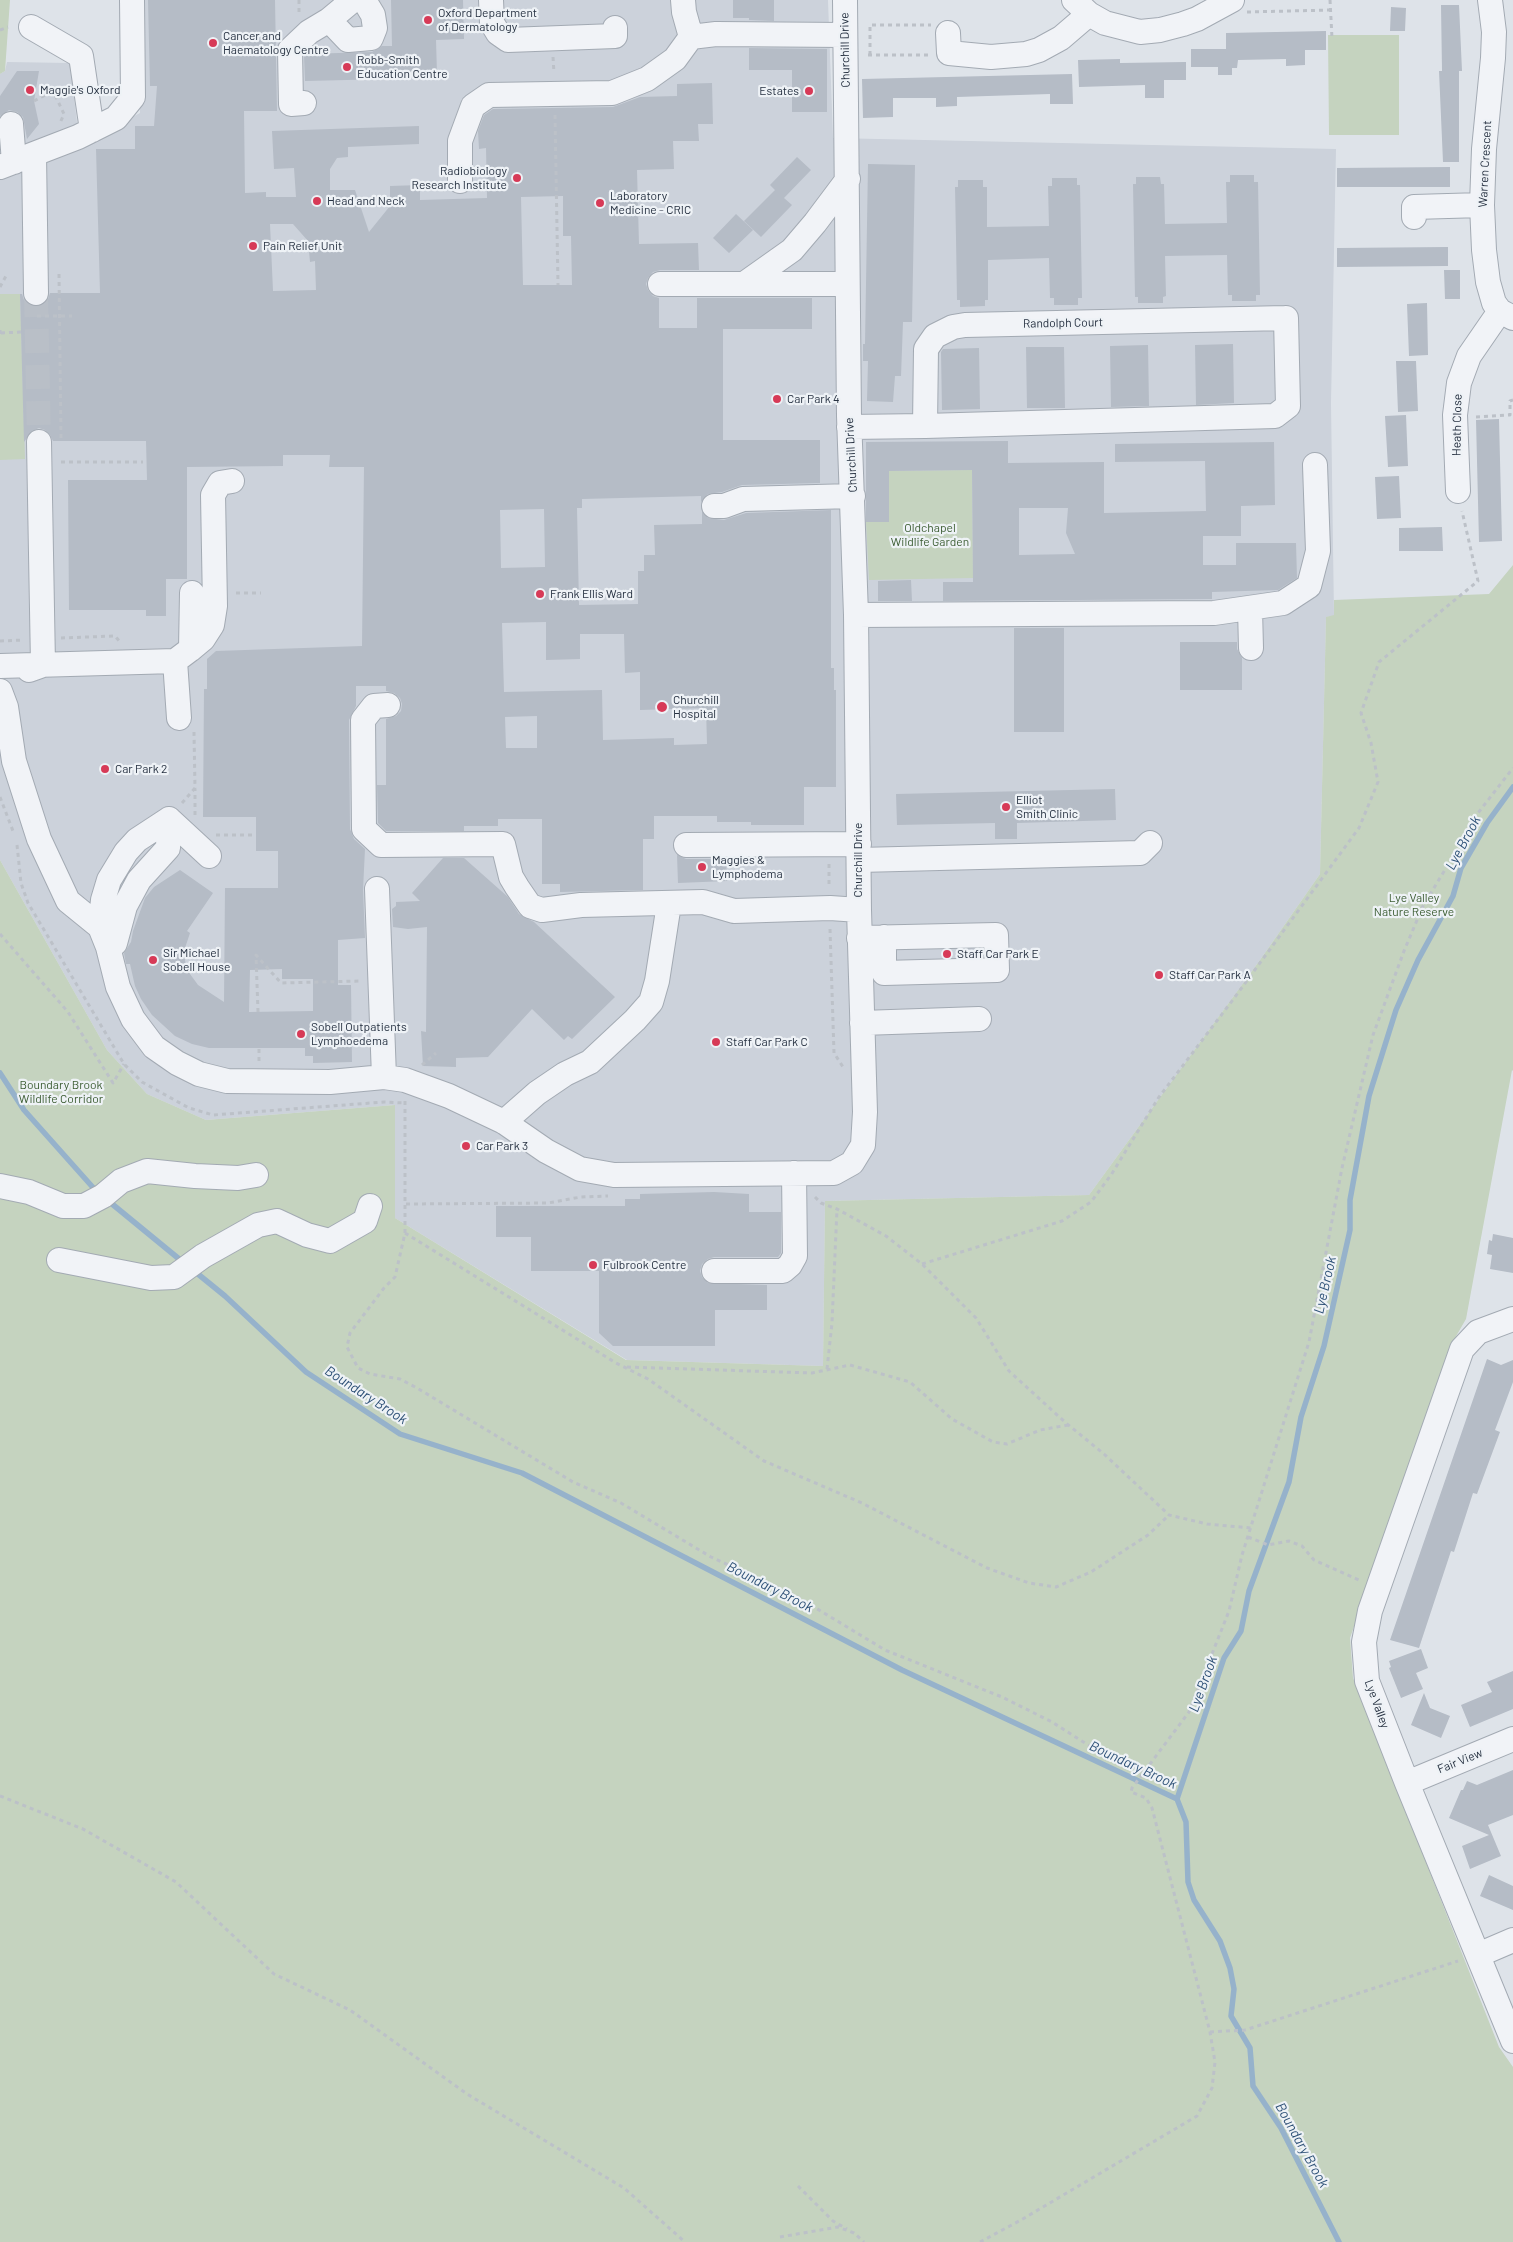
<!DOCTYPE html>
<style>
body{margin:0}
canvas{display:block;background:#dee3e9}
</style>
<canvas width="1513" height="2242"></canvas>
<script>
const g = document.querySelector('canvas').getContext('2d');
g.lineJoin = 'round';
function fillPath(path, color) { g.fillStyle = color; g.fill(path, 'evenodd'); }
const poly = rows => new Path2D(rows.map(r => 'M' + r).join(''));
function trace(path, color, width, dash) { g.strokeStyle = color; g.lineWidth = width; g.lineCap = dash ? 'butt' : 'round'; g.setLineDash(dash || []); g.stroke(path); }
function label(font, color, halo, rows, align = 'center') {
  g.font = font + ' Barlow,sans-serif'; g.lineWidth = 4.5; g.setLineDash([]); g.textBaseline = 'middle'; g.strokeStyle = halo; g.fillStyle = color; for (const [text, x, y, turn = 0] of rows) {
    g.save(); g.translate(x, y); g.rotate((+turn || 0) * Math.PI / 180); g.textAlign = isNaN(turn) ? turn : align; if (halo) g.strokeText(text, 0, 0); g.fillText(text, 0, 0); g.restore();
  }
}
fillPath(poly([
 [137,0,828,0,833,138,1336,149,1331,403,1334,616,1326,617,1320,874,1260,960,1089,1195,825,1201,823,1366,627,1360,395,1218,395,1105,206,1120,147,1094,107,1050,0,860,0,74,5,71,7,62,70,63,78,131,82,143,140,113]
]), '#ccd2db');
fillPath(poly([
 [0,0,10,0,5,71,0,74],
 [1328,35,1399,35,1399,135,1329,135],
 [0,294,20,294,25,459,0,460],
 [972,470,973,578,869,580,866,522,889,521,889,471],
 [1513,565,1513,1071,1512,1070,1466,1319,1455,1338,1441,1374,1350,1638,1353,1678,1499,2047,1513,2067,1513,2242,0,2242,0,860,107,1050,147,1094,206,1120,395,1105,395,1218,626,1360,823,1366,825,1201,1089,1195,1260,960,1320,874,1326,617,1334,615,1334,600,1489,594]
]), '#c5d3bf');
trace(poly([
 [0,1073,24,1110,97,1192],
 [106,1199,184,1263],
 [193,1270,225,1296,306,1372,400,1434,522,1473,902,1670,1177,1799,1186,1822,1188,1882,1194,1900,1220,1941,1230,1968,1234,1989,1231,2016,1250,2048,1253,2086,1281,2128,1339,2242],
 [1177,1799,1224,1658,1241,1631,1249,1591,1289,1482,1301,1417,1324,1346,1350,1230,1350,1200,1369,1096,1396,1010,1418,960,1453,896,1461,868,1487,823,1513,787]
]), '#96b2cb', 5.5);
fillPath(poly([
 [148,0,275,0,277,111,244,111,245,193,266,192,266,197,296,197,294,168,274,169,272,131,419,126,419,144,348,147,348,157,337,158,330,169,330,190,355,190,369,232,390,206,390,186,420,185,420,200,487,198,486,148,479,149,478,131,484,115,493,109,613,107,640,97,677,96,677,84,712,83,713,124,698,124,699,141,673,141,674,169,637,170,639,244,698,243,699,270,660,270,653,272,648,278,646,284,648,290,653,296,659,298,659,328,697,328,697,298,812,298,812,329,723,329,723,440,820,440,820,483,742,485,722,492,708,494,701,502,701,496,582,499,582,508,577,508,579,605,638,604,638,571,644,571,644,555,655,555,654,525,702,524,702,511,708,518,724,520,746,513,831,510,831,668,834,668,834,690,836,690,836,787,804,787,804,825,751,825,751,822,717,822,717,816,654,816,654,839,643,839,643,890,560,892,560,884,542,884,542,819,498,819,498,826,464,826,464,831,386,831,378,823,377,785,386,785,386,719,396,716,401,711,402,704,400,698,394,693,386,691,386,686,356,686,356,706,349,720,350,829,354,839,365,849,363,890,365,938,338,940,338,985,351,985,352,1062,313,1063,313,1056,305,1056,305,1048,209,1048,192,1044,175,1036,152,1015,141,999,135,986,130,964,126,964,124,953,131,942,133,931,145,898,154,887,180,870,213,893,187,931,190,933,185,948,185,961,190,974,198,985,224,1002,225,888,278,888,278,851,256,851,256,817,203,817,204,689,207,689,207,659,216,651,362,646,364,467,329,467,330,455,283,455,283,466,187,467,187,579,166,579,166,616,146,616,146,610,69,610,68,480,147,480,146,441,53,441,50,435,45,430,39,428,32,431,24,442,20,294,22,294,24,300,29,305,36,307,43,304,48,299,50,293,100,293,96,149,135,149,135,126,154,126,157,86,150,86],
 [563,196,563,236,571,236,572,285,523,285,521,197],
 [270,224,293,224,308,241,310,262,315,261,316,290,273,291],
 [544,509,545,567,501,568,500,510],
 [546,622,546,660,580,659,580,634,624,634,625,673,640,672,640,710,706,708,707,744,674,745,674,738,603,740,602,690,504,692,502,623],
 [537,716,537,748,506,748,505,717],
 [282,969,282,979,313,979,313,1011,249,1012,250,970],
 [391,0,463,0,464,39,436,40,437,74,389,76,389,79,305,81,304,56,306,54,372,52,382,46,392,46],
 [733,0,774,0,774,21,749,20,749,18,733,18],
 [1441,5,1459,5,1462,71,1459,71,1459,162,1443,162,1439,71,1442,71],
 [1391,7,1406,8,1405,31,1390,31],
 [1326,31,1326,50,1305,50,1305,65,1286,66,1286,59,1238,60,1237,68,1232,68,1232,75,1218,75,1218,67,1191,67,1191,49,1226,49,1226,33],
 [749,48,827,49,827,112,792,112,792,70,749,70],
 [1120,59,1120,63,1186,62,1186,80,1164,80,1164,98,1145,98,1145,85,1079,87,1078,60],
 [17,71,39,71,34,101,39,124,27,139,23,117,17,112,9,110,0,116,0,96],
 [1072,74,1073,104,1050,104,1050,94,957,97,957,106,936,107,936,98,893,98,893,117,863,118,862,79],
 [797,157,811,170,784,198,792,205,761,237,744,221,775,190,770,185],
 [868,164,915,165,912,322,903,322,901,376,895,376,893,402,867,401,868,361,863,361,863,344,865,344],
 [1450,167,1450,187,1337,187,1337,168],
 [1230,175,1254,175,1254,182,1258,182,1260,295,1256,295,1256,301,1232,301,1232,295,1228,295,1227,255,1165,256,1166,296,1163,297,1163,303,1138,303,1138,297,1135,297,1133,184,1136,184,1136,177,1160,177,1161,184,1164,184,1165,224,1227,223,1226,182,1230,182],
 [1052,178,1077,178,1077,185,1080,185,1082,298,1078,298,1078,305,1054,305,1054,298,1050,298,1049,258,988,260,988,300,985,300,985,306,960,307,960,300,957,300,956,238,955,187,958,187,958,180,983,180,983,187,987,187,987,227,1049,226,1048,186,1052,186],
 [736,214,753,230,729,253,713,238],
 [1448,247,1448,266,1337,267,1337,248],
 [1444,270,1460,270,1460,299,1445,299],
 [1427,303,1428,355,1409,356,1407,304],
 [1233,344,1234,403,1196,405,1195,345],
 [1148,345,1149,406,1111,407,1110,346],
 [1026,347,1064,347,1065,408,1027,408],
 [979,348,980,409,942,410,941,352,943,349],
 [1396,361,1416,361,1418,411,1398,412],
 [1406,415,1408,466,1388,467,1385,416],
 [1499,419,1502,541,1479,542,1476,420],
 [1008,441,1008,463,1104,462,1104,513,1206,511,1205,461,1115,462,1115,444,1274,442,1275,505,1241,506,1241,536,1203,536,1203,565,1236,565,1236,543,1296,543,1297,578,1278,590,1212,592,1212,599,943,601,943,582,973,582,972,470,889,471,889,522,866,522,866,442],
 [1019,508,1068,508,1066,533,1075,554,1019,555],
 [1399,476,1401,518,1377,519,1375,477],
 [1442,527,1443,551,1399,551,1399,528],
 [911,580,912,601,878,601,878,581],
 [1014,628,1064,628,1064,732,1014,732],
 [1180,642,1237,642,1237,649,1242,658,1242,690,1180,690],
 [1115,789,1116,820,1017,823,1017,839,995,839,995,823,897,825,896,794],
 [677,855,686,859,726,859,727,881,678,883],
 [443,858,464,858,508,897,519,914,534,922,615,997,572,1039,568,1036,564,1040,532,1009,488,1057,456,1058,456,1067,423,1066,421,1031,426,1032,427,927,408,929,393,927,392,909,396,906,396,902,420,901,412,893],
 [714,1192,749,1194,749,1212,781,1212,781,1253,778,1257,714,1257,708,1259,702,1264,700,1271,702,1277,708,1283,767,1285,767,1310,715,1310,715,1346,613,1346,599,1333,599,1271,531,1271,531,1237,496,1237,496,1206,625,1206,625,1199,640,1199,640,1194],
 [1493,1234,1513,1238,1513,1273,1490,1269,1492,1255,1487,1254,1489,1240,1492,1241],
 [1487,1359,1501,1365,1513,1360,1513,1382,1495,1430,1500,1432,1477,1494,1473,1493,1454,1552,1451,1551,1419,1648,1390,1640],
 [1421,1649,1428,1668,1416,1673,1423,1689,1401,1698,1389,1668,1391,1667,1389,1661],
 [1513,1671,1513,1709,1470,1727,1461,1705,1492,1692,1487,1682],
 [1424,1693,1430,1708,1450,1716,1441,1738,1411,1725],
 [1513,1770,1513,1815,1488,1825,1501,1856,1470,1869,1462,1846,1489,1835,1449,1818,1461,1790,1463,1790,1467,1781,1477,1785],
 [1489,1875,1513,1886,1513,1910,1480,1896]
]), '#b5bcc6');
trace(poly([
 [36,293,39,442]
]), '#b9bfc7', 24, [24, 12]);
const minor = poly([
 [353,0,329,20,348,40,371,38,375,28,373,15,364,0],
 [491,0,492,23,498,33,508,40,615,36,615,28],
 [683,0,684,12,691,37],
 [1074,0,1089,14,1105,23,1140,32,1160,30,1183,24,1197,19,1232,0],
 [1490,0,1494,32,1493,58,1484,149,1482,205,1484,250,1488,282,1494,303,1500,311,1513,318],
 [31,27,81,56,92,130],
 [948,33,949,53,991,57,1026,54,1039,50,1061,38,1089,14],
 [304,103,291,104,290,50,309,32,329,20],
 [11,124,14,162],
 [34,154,36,293],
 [0,167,78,137,116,118,133,97,132,0],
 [460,181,460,141,473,106,489,95,612,93,647,79,675,59,691,37,716,34,845,35],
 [1414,217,1414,207,1482,205],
 [660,284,847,284],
 [744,284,792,250,815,223,848,179],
 [1286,318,1288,406,1275,416,925,426,926,349,935,336,953,327,965,325,1286,318],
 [849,427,925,426],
 [1458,491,1455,415,1459,383,1469,356,1500,311],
 [714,506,724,506,743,499,853,496],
 [1250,609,1251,648],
 [856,615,1214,613,1283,603,1309,586,1318,551,1315,465],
 [191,649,192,593],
 [175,661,179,718],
 [0,666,175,661,191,649,203,639,212,625,215,606,213,495,220,483,232,481],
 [29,670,43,665,39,442],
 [0,691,6,707,14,761,39,839,68,901,100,927,108,947,118,987,133,1019,154,1047,177,1063,199,1074,227,1081,330,1082,384,1077,405,1080,449,1096,504,1122,546,1151,580,1169,614,1175,834,1173,852,1163,863,1145,865,1112,859,910,856,615,849,416,845,0],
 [388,705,374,706,363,720,364,829,381,845,503,844,511,877,517,887,530,906,542,910,581,905,703,902,734,911,830,908,859,910],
 [169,819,209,856],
 [686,845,859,844],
 [859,860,1140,853,1150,843],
 [377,889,384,1077],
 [100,927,103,900,109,880,126,852,137,840,169,819],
 [859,938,996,935,997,970,884,973,884,937],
 [108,947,115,943,125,906,139,880,168,848,169,819],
 [862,1023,979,1019],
 [504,1122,537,1093,565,1074,590,1062,635,1020,651,1002,657,981,669,904],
 [0,1186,29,1192,63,1206,84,1206,103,1196,121,1181,147,1171,195,1176,238,1178,256,1175],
 [59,1260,151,1278,174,1277,203,1256,258,1225,277,1221,307,1235,330,1241,365,1221,370,1206],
 [714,1271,783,1271,790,1265,795,1256,794,1173],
 [1513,1319,1478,1332,1462,1349,1370,1611,1364,1642,1367,1681,1407,1783,1513,2041],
 [1407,1783,1513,1739],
 [1478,1955,1513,1940]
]);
trace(minor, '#a3aab3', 26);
trace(poly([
 [299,0,299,14],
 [1330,0,1332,38],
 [1247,12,1331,10],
 [0,30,8,27],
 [868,55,929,55],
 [870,55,870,25,931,25],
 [553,57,554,73],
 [34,101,49,93,55,95,64,114,60,123],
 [555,115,558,285],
 [59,274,61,439],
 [0,287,7,274],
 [37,316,72,316],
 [0,330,0,338],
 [1,333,21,332],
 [1476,417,1510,415,1510,401,1513,400],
 [61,462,143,462],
 [236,593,261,593],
 [61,638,115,636,120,642],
 [0,641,23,640],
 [0,797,13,831],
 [182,803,195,788,194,732],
 [195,815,195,789],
 [216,835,256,835],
 [17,845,21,883,28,903,124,1064,142,1082,189,1108,213,1115,384,1102,405,1103],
 [829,864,829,887],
 [830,929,834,1053,843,1067],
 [0,934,68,1012,113,1083,124,1064],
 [258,1012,256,955,281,983,361,981],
 [259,1049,259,1062],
 [422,1065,436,1053],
 [405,1101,405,1233,395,1277,384,1288,350,1333,347,1347,358,1368,370,1374,400,1379,417,1388,573,1482,621,1503,711,1557,796,1596,885,1650,1002,1697,1052,1722,1088,1745,1144,1772],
 [815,1197,821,1203,837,1209,886,1236,922,1264,976,1318,1009,1371,1066,1423,1104,1454,1169,1515,1207,1524,1251,1528],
 [406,1204,548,1203,581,1197,608,1196],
 [405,1233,616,1363,648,1379,764,1461,862,1503,987,1568,1029,1583,1056,1587,1091,1572,1148,1535,1169,1515],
 [922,1264,1062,1221,1091,1202,1111,1175,1159,1097,1235,997,1359,828,1378,782,1371,743,1361,713,1379,662,1478,581,1462,511],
 [627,1367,812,1373,850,1365,910,1382,952,1419,993,1442,1007,1444,1040,1430,1068,1425],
 [827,1369,832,1323,837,1209],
 [1248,1537,1268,1545,1289,1541,1302,1546,1314,1560,1359,1580],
 [0,1796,83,1829,176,1882,274,1974,350,2010,467,2094,624,2188,685,2242],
 [1210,2032,1245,2030,1458,1961],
 [798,2186,833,2221,847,2229],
 [780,2237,838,2227,854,2233,864,2242],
 [980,2242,1021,2220,1197,2116,1212,2088,1215,2062,1210,2032,1152,1808,1146,1798,1131,1792,1132,1788,1189,1712,1229,1611,1242,1555,1309,1342,1342,1168,1373,1035,1404,951,1423,906,1460,845,1471,822,1513,768]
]), '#bcc1c8', 3, [4, 4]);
trace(minor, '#f1f3f7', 24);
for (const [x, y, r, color] of [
 [428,20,5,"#d73a57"],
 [213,43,5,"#d73a57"],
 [347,67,5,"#d73a57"],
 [30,90,5,"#d73a57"],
 [809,91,5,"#d73a57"],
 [517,178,5,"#d73a57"],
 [317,201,5,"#d73a57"],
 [600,203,5,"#d73a57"],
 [253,246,5,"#d73a57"],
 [777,399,5,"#d73a57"],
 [540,594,5,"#d73a57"],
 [662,707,6,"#d73a57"],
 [105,769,5,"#d73a57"],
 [1006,807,5,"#d73a57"],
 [702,867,5,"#d73a57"],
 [947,954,5,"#d73a57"],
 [153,960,5,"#d73a57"],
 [1159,975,5,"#d73a57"],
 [301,1034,5,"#d73a57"],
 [716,1042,5,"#d73a57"],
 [466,1146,5,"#d73a57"],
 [593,1265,5,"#d73a57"]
]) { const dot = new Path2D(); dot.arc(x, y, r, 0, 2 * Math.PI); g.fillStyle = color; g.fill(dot); trace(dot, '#eef2f6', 2); }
label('12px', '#263141', '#eef2f6', [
 ["Oxford Department",438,13],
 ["of Dermatology",438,27],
 ["Cancer and",223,36],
 ["Haematology Centre",223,50],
 ["Robb-Smith",357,60],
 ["Education Centre",357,74],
 ["Maggie's Oxford",40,90],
 ["Estates",799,91,"right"],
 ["Radiobiology",507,171,"right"],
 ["Research Institute",507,185,"right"],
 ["Laboratory",610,196],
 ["Medicine - CRIC",610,210],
 ["Head and Neck",327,201],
 ["Pain Relief Unit",263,246],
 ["Car Park 4",787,399],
 ["Frank Ellis Ward",550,594],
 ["Churchill",673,700],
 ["Hospital",673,714],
 ["Car Park 2",115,769],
 ["Elliot",1016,800],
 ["Smith Clinic",1016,814],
 ["Maggies &",712,860],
 ["Lymphodema",712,874],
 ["Sir Michael",163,953],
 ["Sobell House",163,967],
 ["Staff Car Park E",957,954],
 ["Staff Car Park A",1169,975],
 ["Sobell Outpatients",311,1027],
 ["Lymphoedema",311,1041],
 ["Staff Car Park C",726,1042],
 ["Car Park 3",476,1146],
 ["Fulbrook Centre",603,1265]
], 'left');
label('12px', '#263141', '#eef2f6', [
 ["Churchill Drive",845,50,-91],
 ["Warren Crescent",1485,164,-87],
 ["Randolph Court",1063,323,-1],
 ["Heath Close",1457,425,-89],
 ["Churchill Drive",851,455,-93],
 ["Churchill Drive",858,860,-90],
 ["Lye Valley",1377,1704,70],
 ["Fair View",1460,1761,-22]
]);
label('12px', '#3c5d33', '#eef2f6', [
 ["Oldchapel",930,528],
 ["Wildlife Garden",930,542],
 ["Lye Valley",1414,898],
 ["Nature Reserve",1414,912],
 ["Boundary Brook",61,1085],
 ["Wildlife Corridor",61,1099]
]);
label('italic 14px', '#2e5177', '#eef2f6', [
 ["Lye Brook",1463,843,-62],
 ["Lye Brook",1325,1285,-77],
 ["Boundary Brook",366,1395,33],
 ["Boundary Brook",770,1587,27],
 ["Lye Brook",1203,1684,-70],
 ["Boundary Brook",1133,1765,25],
 ["Boundary Brook",1302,2145,61]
]);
</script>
